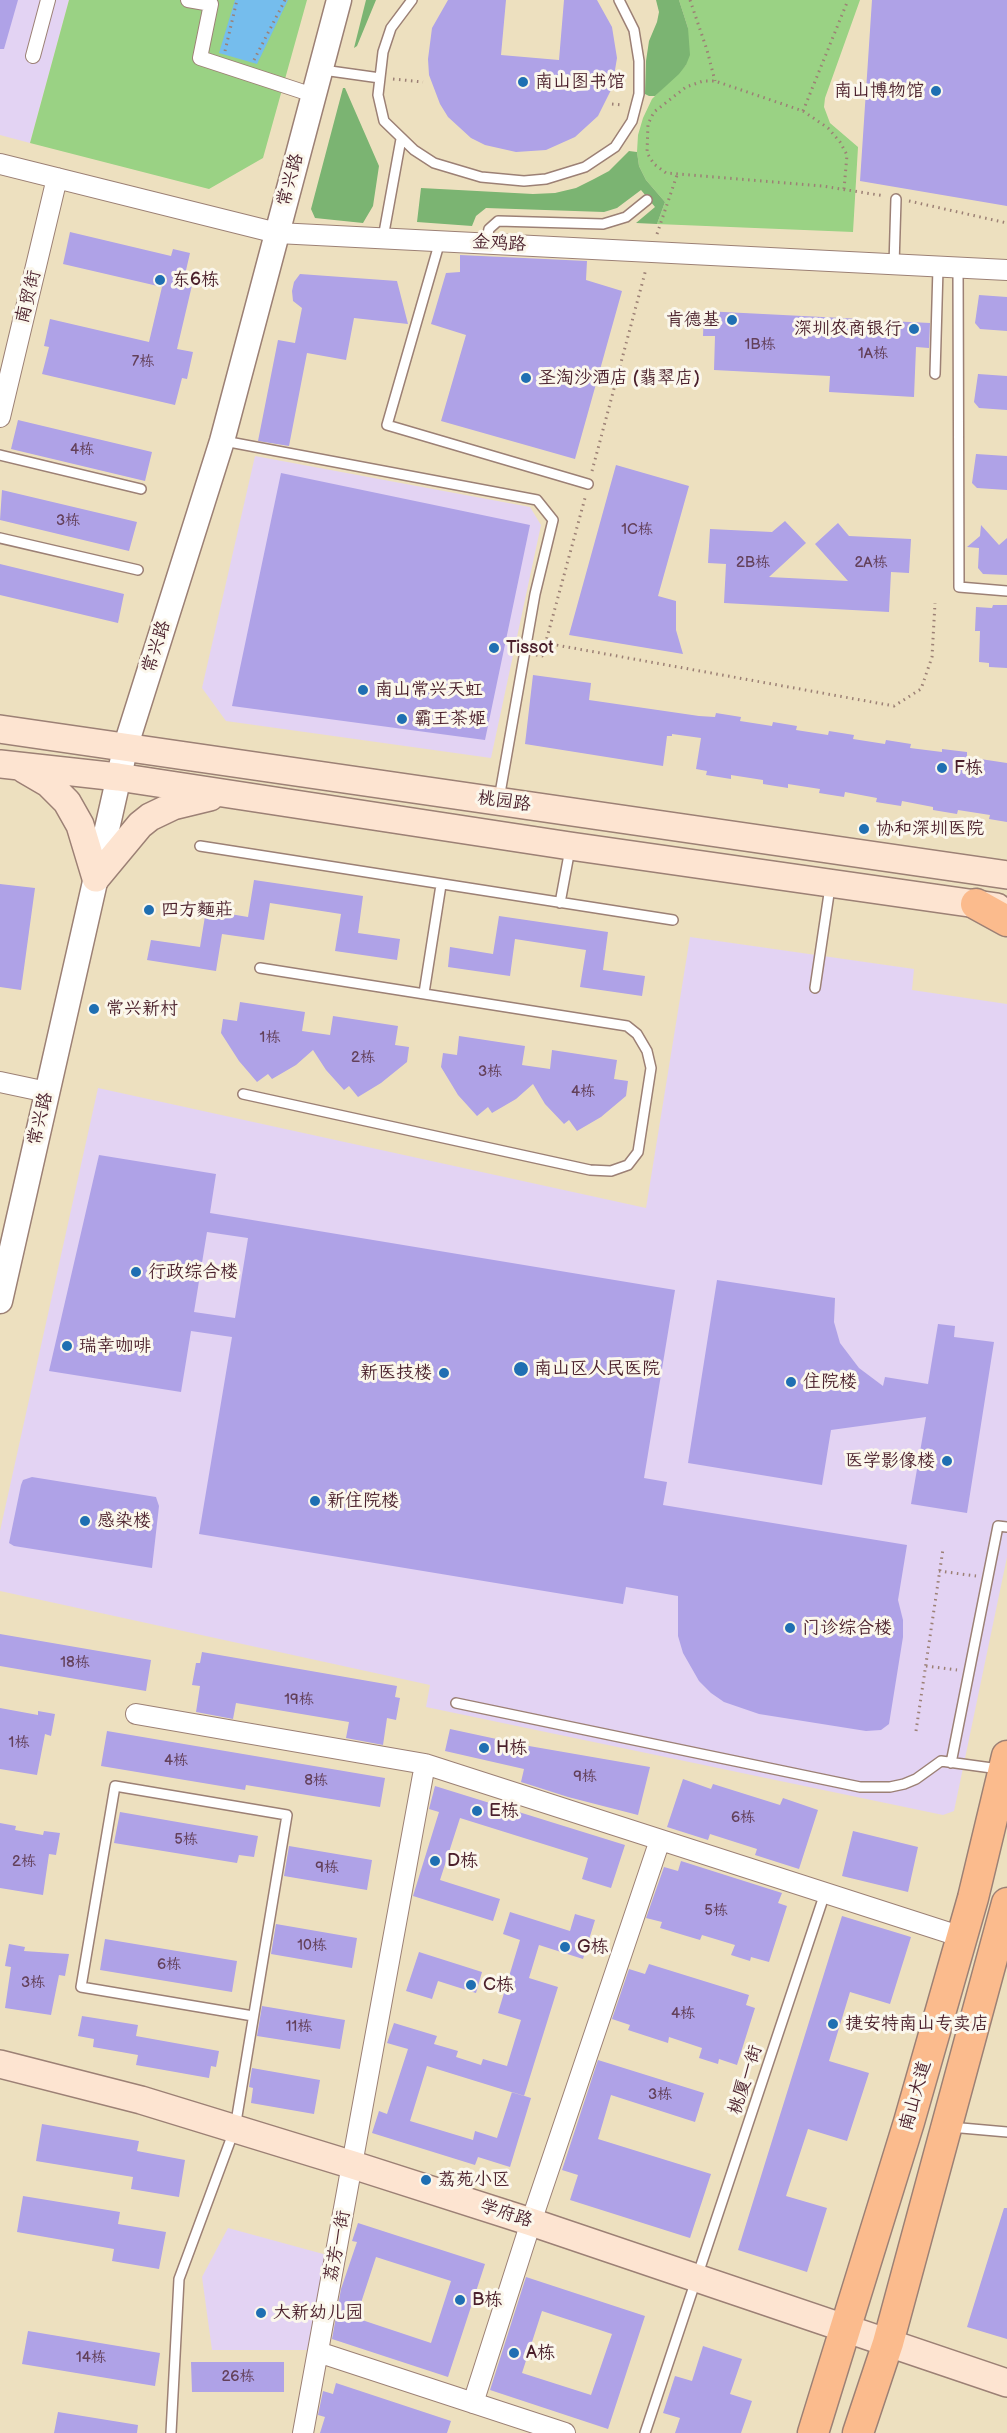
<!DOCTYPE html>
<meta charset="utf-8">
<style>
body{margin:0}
canvas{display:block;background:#ede0bf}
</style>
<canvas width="1007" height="2433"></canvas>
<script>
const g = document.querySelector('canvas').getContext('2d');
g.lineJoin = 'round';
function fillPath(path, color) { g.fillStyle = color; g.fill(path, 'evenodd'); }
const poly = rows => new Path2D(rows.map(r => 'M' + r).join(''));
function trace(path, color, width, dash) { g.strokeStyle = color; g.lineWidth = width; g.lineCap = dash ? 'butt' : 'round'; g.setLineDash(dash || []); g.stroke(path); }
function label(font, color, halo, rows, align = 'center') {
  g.font = font + ' "Balsamiq Sans","LXGW WenKai TC",sans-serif'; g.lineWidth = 6; g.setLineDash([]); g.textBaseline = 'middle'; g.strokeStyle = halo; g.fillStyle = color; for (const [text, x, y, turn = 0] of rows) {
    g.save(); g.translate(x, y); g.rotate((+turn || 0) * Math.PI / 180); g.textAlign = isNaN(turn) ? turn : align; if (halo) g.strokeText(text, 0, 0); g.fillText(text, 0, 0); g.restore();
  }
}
fillPath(poly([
 [0,0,69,0,30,143,0,135],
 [255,456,530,507,541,525,491,758,226,721,202,688],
 [690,937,914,969,912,990,1007,1004,1007,1557,954,1811,943,1815,426,1707,430,1685,0,1591,0,1531,98,1088,646,1208],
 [228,2228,327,2255,309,2350,212,2350,202,2277]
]), '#e3d3f3');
fillPath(poly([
 [69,0,307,0,263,158,209,189,30,143],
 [679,0,860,0,825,98,824,107,830,123,858,147,853,232,657,224,665,202,646,180,639,166,637,152,638,135,643,118,652,99,686,65,688,28]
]), '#9ad284');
fillPath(poly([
 [366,0,376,0,357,46,354,48],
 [656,0,679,0,688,28,690,55,686,65,679,74,655,96,649,96,645,94,646,61,649,41,657,22,659,12],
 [343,88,345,88,379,166,373,206,363,223,315,218,311,209],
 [629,151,637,152,639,166,646,180,665,202,657,224,636,223,655,207,641,190,617,208,604,212,486,208,476,216,472,226,417,222,421,188,533,194,555,193,576,188,594,179,609,171]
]), '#7bb472');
fillPath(poly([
 [235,0,288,0,257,64,219,53]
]), '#75bded');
fillPath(poly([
 [0,0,18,0,4,49,0,49],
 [448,0,506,0,501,55,559,60,564,0,597,0,612,27,617,58,612,88,598,116,575,137,546,150,516,152,485,145,471,138,448,117,440,104,429,75,428,59,432,28],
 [872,0,1007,0,1007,206,860,181],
 [70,232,171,256,173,249,190,253,184,279,193,281,177,349,193,352,187,379,182,378,175,405,42,374,49,347,44,346,50,319,149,342,162,287,63,264],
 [460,255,587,261,586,280,622,291,575,459,441,421,466,335,431,324,446,273,460,272],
 [300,274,397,281,408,324,354,318,346,360,307,353,289,446,258,441,278,340,295,343,302,308,293,301,292,291,294,282],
 [979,295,1007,297,1007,331,980,329,975,323],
 [704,311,862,319,861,325,889,326,889,321,930,323,929,348,916,347,914,397,829,392,830,376,714,370,715,336,703,336],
 [978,374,1007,376,1007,410,979,408,974,402],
 [18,420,152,452,145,481,11,449],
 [976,454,1007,456,1007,490,977,488,972,483],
 [616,465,689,486,658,596,676,601,676,630,683,654,569,635],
 [281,473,530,525,485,740,232,706],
 [2,490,137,522,129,551,0,520],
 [785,521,806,543,769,577,848,581,815,544,838,523,849,536,911,539,909,573,891,572,889,612,724,603,726,564,708,563,710,529,772,532],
 [981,525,999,545,1007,538,1007,575,983,574,978,568,979,548,967,547,980,536],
 [0,564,124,594,118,623,0,595],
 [993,605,1007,605,1007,668,989,667,989,663,979,662,980,631,975,631,976,607,992,608],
 [533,675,591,683,589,700,699,716,715,717,716,713,741,717,740,721,772,726,773,722,797,726,796,730,828,735,829,731,854,735,853,739,885,744,886,740,911,744,910,748,942,752,942,749,967,752,967,757,1007,763,1007,822,989,819,990,815,958,810,957,814,933,810,933,807,902,801,901,806,876,802,877,798,845,792,844,797,819,793,820,789,788,784,788,788,763,784,763,780,731,775,731,779,706,775,707,771,696,769,701,738,672,734,672,736,667,736,663,766,525,744],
 [254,880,363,896,358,933,400,939,397,960,335,951,341,914,270,903,264,940,222,934,216,971,147,960,151,940,200,947,206,910,248,917],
 [0,884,35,888,21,990,0,987],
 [499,916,608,932,603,970,645,976,642,996,580,987,586,950,515,939,510,976,448,967,450,947,493,954],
 [240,1002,305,1012,302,1031,330,1035,333,1016,398,1026,395,1045,409,1047,407,1062,381,1083,358,1097,349,1086,344,1090,326,1070,313,1050,296,1065,272,1079,268,1074,257,1082,239,1061,221,1033,223,1019,237,1021],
 [459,1036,525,1046,522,1065,550,1069,552,1050,617,1060,614,1079,628,1081,626,1096,601,1117,577,1131,569,1120,564,1124,545,1104,533,1084,516,1099,492,1113,488,1107,477,1116,458,1095,441,1067,443,1053,457,1055],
 [99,1155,216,1174,210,1213,675,1290,644,1478,667,1482,663,1505,907,1545,898,1600,903,1620,903,1637,889,1724,881,1730,866,1731,759,1714,724,1702,711,1693,699,1681,683,1653,678,1636,678,1596,626,1587,623,1604,199,1534,232,1337,191,1331,181,1392,49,1371],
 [207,1232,248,1238,235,1318,194,1312],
 [717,1280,835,1298,834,1322,840,1343,859,1368,883,1386,885,1377,928,1384,938,1324,955,1326,954,1337,994,1342,967,1513,911,1504,926,1417,831,1430,822,1485,688,1463],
 [32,1477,156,1497,159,1506,152,1568,14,1546,9,1543,21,1485,23,1480],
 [0,1634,151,1660,146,1691,0,1666],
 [202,1652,397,1686,395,1697,400,1698,396,1720,387,1718,383,1745,346,1738,349,1722,236,1703,233,1719,196,1712,200,1686,192,1685,196,1663,200,1663],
 [0,1708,38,1715,38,1711,55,1714,51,1736,45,1734,37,1775,0,1769],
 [450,1729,529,1746,650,1767,638,1815,568,1797,521,1782,524,1769,445,1751],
 [107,1731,385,1778,380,1807,246,1785,245,1790,101,1766],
 [683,1779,711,1789,713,1784,780,1805,783,1798,818,1810,799,1869,755,1855,757,1849,710,1834,708,1840,667,1827],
 [435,1786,625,1845,611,1888,582,1879,588,1858,460,1818,440,1880,500,1899,493,1921,413,1896,439,1812,429,1809],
 [120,1812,258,1836,254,1857,239,1855,237,1863,114,1843],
 [0,1823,16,1826,15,1830,43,1835,44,1831,60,1833,56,1855,49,1854,43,1895,0,1888],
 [853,1831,918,1847,908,1892,842,1876],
 [289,1846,372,1860,367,1890,284,1876],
 [681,1861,782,1893,778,1903,787,1906,769,1962,751,1957,750,1961,731,1955,735,1945,702,1935,700,1940,660,1928,662,1922,646,1918,664,1867,678,1871],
 [510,1912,570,1931,575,1914,595,1920,583,1959,539,1945,529,1978,558,1987,524,2096,427,2066,410,2121,473,2140,475,2131,497,2138,512,2092,531,2098,510,2167,478,2157,475,2165,372,2133,379,2111,387,2114,408,2049,387,2043,394,2023,437,2036,434,2044,458,2051,456,2057,481,2065,483,2059,507,2066,521,2020,498,2013,520,1940,503,1934],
 [842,1916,911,1937,890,2004,850,1992,829,2061,869,2073,847,2141,808,2129,786,2196,827,2208,807,2272,738,2250],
 [276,1924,357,1938,352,1968,271,1954],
 [105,1939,237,1961,232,1992,100,1970],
 [9,1944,25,1947,24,1951,69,1954,65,1976,59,1975,51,2015,5,2008,11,1967,5,1966],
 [419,1952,482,1972,476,1993,438,1981,432,1999,406,1991],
 [649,1964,749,1995,746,2005,755,2008,737,2065,719,2059,718,2064,699,2058,702,2048,669,2037,668,2043,628,2030,630,2025,612,2019,629,1969,645,1974],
 [262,2006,345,2020,340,2049,257,2036],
 [82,2016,138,2025,136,2036,219,2051,216,2067,211,2066,209,2078,136,2065,138,2055,93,2047,94,2039,78,2036],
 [598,2060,704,2093,695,2122,611,2095,598,2139,711,2174,690,2238,570,2200,578,2175,562,2170],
 [252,2068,320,2080,314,2114,251,2103,253,2088,249,2087],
 [42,2124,139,2141,137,2151,185,2160,179,2197,131,2189,133,2177,36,2161],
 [23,2196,120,2212,118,2224,166,2232,159,2269,112,2261,114,2249,17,2232],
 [1004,2208,1007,2208,1007,2339,967,2327],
 [358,2223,485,2264,448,2377,332,2339,341,2289,357,2242,352,2241],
 [376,2257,451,2281,431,2343,356,2318],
 [526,2277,645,2316,608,2429,490,2390],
 [542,2311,612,2334,591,2395,522,2373],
 [28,2331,160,2353,155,2386,22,2364],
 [703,2346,742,2359,730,2394,752,2401,741,2433,675,2433,680,2418,663,2413,675,2376,692,2381],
 [191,2362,284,2362,284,2392,192,2392],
 [336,2383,451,2421,447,2433,320,2433,325,2417,318,2415,323,2391,333,2394],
 [58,2412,138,2425,137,2433,54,2433]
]), '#afa2e7');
const service = poly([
 [412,0,391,28,383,52,378,95,384,121,414,150,434,163,481,177,524,181,546,179,585,167,615,147,632,121,639,94,639,61,634,30,619,0],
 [323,70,380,78],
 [383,238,401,139],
 [440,241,387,425,588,484],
 [486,244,489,229,498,221,603,224,626,217,647,200],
 [894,265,896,199],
 [958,268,959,587,1007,591],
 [935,374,938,268],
 [224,441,537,500,553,520,535,594,499,799],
 [0,455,141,489],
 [0,538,138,570],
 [200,846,673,920],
 [560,903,570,849],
 [815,988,830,887],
 [424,993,441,885],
 [243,1094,590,1170,611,1171,628,1165,638,1152,651,1068,647,1051,637,1034,627,1026,260,968],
 [456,1703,860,1787,890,1787,904,1784,916,1779,941,1761,999,1769],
 [951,1763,998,1526,1007,1527],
 [950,2127,1007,2132],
 [171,2433,179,2279,235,2128,287,1815,115,1786,81,1987,253,2016],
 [645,2433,825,1893]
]);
const pedestrian = poly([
 [188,0,211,4,200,58,313,95],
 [33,56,48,0]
]);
const minor = poly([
 [0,164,277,233,1007,270],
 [0,417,57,178],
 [0,1082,47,1092],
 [136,1714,425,1764,962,1937],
 [318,2352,565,2433],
 [473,2403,531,2222,660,1840],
 [303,2433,425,1764]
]);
const tertiary = poly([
 [0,1301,126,745,222,441,339,0]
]);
const secondary = poly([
 [0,729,1007,875],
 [0,764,118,777,570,846,997,907],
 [24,769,48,783,67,802,80,825,96,878],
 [96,878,140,825,150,817,173,806,210,797],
 [0,2064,141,2100,353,2165,531,2222,1007,2383]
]);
const primary = poly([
 [976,904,1007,921],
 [813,2433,909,2122,973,1898,1007,1756],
 [858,2433,888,2343,1007,1903]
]);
trace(service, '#9c8075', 12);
trace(pedestrian, '#9c8075', 16);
trace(minor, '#9c8075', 22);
trace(tertiary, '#9c8075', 27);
trace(secondary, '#9c8075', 30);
trace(primary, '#9c8075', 33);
trace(poly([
 [690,0,707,50,715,81],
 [225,51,237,0],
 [254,60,285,0],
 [393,79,423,82],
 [612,104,622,105],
 [803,111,848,0],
 [844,189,847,155,840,142,828,128,803,111,715,81,703,81,686,87,654,112,648,124,647,153,654,164,666,173,822,186,885,196],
 [909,201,1007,223],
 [657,234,677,175],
 [592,471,646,269],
 [545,643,894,706,921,689,932,657,935,603],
 [536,655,542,656,585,498],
 [939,1571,976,1576],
 [926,1666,957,1670],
 [916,1731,943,1549]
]), '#9c8075', 3, [1.5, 4.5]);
trace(service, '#fff', 9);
trace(pedestrian, '#fff', 14);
trace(minor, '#fff', 20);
trace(tertiary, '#fff', 24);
trace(secondary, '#fde4d1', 27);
trace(primary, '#fbbb8d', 30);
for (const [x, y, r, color] of [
 [523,82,6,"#1f6fb2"],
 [936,91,6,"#1f6fb2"],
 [160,280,6,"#1f6fb2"],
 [732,320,6,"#1f6fb2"],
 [914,329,6,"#1f6fb2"],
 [526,378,6,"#1f6fb2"],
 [494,648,6,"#1f6fb2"],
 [363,690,6,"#1f6fb2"],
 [402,719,6,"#1f6fb2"],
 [942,768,6,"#1f6fb2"],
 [864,829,6,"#1f6fb2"],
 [149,910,6,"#1f6fb2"],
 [94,1009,6,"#1f6fb2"],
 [136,1272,6,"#1f6fb2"],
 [67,1346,6,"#1f6fb2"],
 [521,1369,8,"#1f6fb2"],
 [444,1373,6,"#1f6fb2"],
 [791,1382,6,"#1f6fb2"],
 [947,1461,6,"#1f6fb2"],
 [315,1501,6,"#1f6fb2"],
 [85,1521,6,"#1f6fb2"],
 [790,1628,6,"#1f6fb2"],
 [484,1748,6,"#1f6fb2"],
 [477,1811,6,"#1f6fb2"],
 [435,1861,6,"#1f6fb2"],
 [565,1947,6,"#1f6fb2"],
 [471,1985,6,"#1f6fb2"],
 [833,2024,6,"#1f6fb2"],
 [426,2180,6,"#1f6fb2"],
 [460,2300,6,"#1f6fb2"],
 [261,2313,6,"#1f6fb2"],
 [514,2353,6,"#1f6fb2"]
]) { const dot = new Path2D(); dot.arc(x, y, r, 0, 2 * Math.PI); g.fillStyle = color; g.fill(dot); trace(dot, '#fbf7ec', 2); }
label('15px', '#63405a', null, [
 ["1B栋",760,345],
 ["1A栋",873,354],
 ["7栋",143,362],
 ["4栋",82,450],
 ["3栋",68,521],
 ["1C栋",637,530],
 ["2B栋",753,563],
 ["2A栋",871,563],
 ["1栋",270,1038],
 ["2栋",363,1058],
 ["3栋",490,1072],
 ["4栋",583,1092],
 ["18栋",75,1663],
 ["19栋",299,1700],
 ["1栋",19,1743],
 ["4栋",176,1761],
 ["9栋",585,1777],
 ["8栋",316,1781],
 ["6栋",743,1818],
 ["5栋",186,1840],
 ["2栋",24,1862],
 ["9栋",327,1868],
 ["5栋",716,1911],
 ["10栋",312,1946],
 ["6栋",169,1965],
 ["3栋",33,1983],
 ["4栋",683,2014],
 ["11栋",299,2027],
 ["3栋",660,2095],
 ["14栋",91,2358],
 ["26栋",238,2377]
]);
label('18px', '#4a1f2b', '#fbf7ec', [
 ["南山图书馆",535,82],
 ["南山博物馆",924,91,"right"],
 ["东6栋",172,280],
 ["肯德基",720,320,"right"],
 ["深圳农商银行",902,329,"right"],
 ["圣淘沙酒店 (翡翠店)",538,378],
 ["Tissot",506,648],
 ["南山常兴天虹",375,690],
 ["霸王茶姬",414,719],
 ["F栋",954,768],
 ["协和深圳医院",876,829],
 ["四方麵莊",161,910],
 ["常兴新村",106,1009],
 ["行政综合楼",148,1272],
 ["瑞幸咖啡",79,1346],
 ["南山区人民医院",534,1369],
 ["新医技楼",432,1373,"right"],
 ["住院楼",803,1382],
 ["医学影像楼",935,1461,"right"],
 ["新住院楼",327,1501],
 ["感染楼",97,1521],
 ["门诊综合楼",802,1628],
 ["H栋",496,1748],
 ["E栋",489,1811],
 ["D栋",447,1861],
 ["G栋",577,1947],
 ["C栋",483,1985],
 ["捷安特南山专卖店",845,2024],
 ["荔苑小区",438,2180],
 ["B栋",472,2300],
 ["大新幼儿园",273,2313],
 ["A栋",526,2353]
], 'left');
label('18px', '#4a1f2b', '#fbf7ec', [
 ["常兴路",291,180,-75],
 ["金鸡路",499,244,3],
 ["南贸街",29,297,-76],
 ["常兴路",157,647,-72],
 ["桃园路",504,802,8],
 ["常兴路",41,1119,-77],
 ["桃厦一街",746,2080,-72],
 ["南山大道",916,2096,-74],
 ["学府路",506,2214,18],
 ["荔芳一街",338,2246,-79]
]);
</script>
